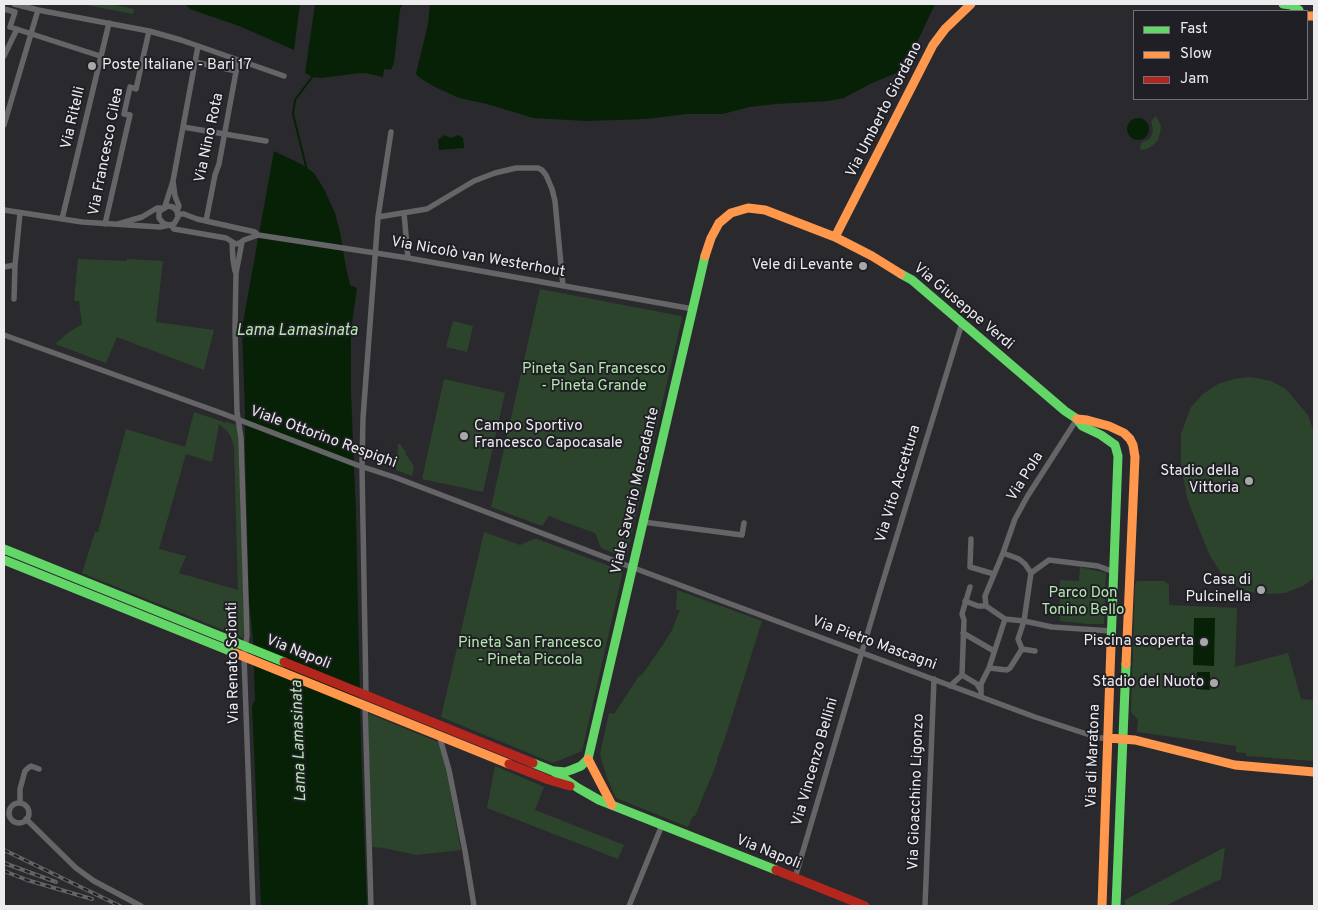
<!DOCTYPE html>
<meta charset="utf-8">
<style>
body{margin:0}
#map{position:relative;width:1318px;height:910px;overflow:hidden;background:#2a2a2e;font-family:Overpass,sans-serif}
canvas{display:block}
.frame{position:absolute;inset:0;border:5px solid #ececef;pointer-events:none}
.legend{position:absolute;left:1133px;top:10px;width:175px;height:90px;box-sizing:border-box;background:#201f25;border:1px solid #727176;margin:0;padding:6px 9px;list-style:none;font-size:15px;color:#ececef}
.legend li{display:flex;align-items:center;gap:10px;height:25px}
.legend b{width:25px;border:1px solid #727176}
</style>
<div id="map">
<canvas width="1318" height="910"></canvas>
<div class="frame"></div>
<ul class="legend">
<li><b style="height:6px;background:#63d668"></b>Fast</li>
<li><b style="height:6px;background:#ff974d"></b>Slow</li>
<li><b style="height:6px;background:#b3261e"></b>Jam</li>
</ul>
</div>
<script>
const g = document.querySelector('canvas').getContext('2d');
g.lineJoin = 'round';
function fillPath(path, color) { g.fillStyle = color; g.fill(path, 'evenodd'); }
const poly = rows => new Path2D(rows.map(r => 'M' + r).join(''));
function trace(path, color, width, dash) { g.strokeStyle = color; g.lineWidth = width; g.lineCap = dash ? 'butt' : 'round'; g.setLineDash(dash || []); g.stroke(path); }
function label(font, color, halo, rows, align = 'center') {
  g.font = font + ' Overpass,sans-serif'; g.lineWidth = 4; g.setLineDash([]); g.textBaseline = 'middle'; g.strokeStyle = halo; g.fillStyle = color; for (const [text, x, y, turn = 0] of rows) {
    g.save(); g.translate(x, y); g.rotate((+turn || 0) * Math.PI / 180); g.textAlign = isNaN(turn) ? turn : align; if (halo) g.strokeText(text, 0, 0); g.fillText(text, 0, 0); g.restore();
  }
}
fillPath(poly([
 [81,4,109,4,134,9,133,14],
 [1156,116,1161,126,1160,133,1158,140,1153,145,1147,149,1140,150,1141,143,1149,139,1152,135,1153,130,1151,121],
 [78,259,127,261,127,259,163,261,156,322,214,330,204,370,117,337,106,363,55,344,69,332,82,324,79,301,74,301],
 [540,289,681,316,682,318,626,558,601,548,595,533,570,524,549,516,542,526,491,507],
 [453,321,473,326,467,352,446,347],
 [1251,377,1271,381,1286,389,1308,415,1314,433,1314,578,1303,586,1285,593,1270,594,1250,592,1235,585,1223,576,1210,556,1199,529,1187,498,1181,464,1181,434,1191,407,1203,394,1218,384,1234,379],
 [444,379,505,393,483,492,422,479],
 [194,412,226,423,227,422,236,425,238,431,245,630,243,638,82,573,95,532,98,532,126,429,185,447],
 [219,424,228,432,231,437,234,447,238,590,179,573,186,556,159,549,186,454,212,462],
 [398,444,400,444,404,450,406,451,405,453,414,466,412,476,396,470],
 [484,532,520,545,534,539,537,539,623,571,582,751,553,763,441,717],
 [1080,567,1106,573,1104,624,1088,624,1060,621,1060,580,1079,581],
 [1137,581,1164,581,1169,585,1169,605,1237,608,1235,667,1288,653,1301,699,1314,700,1314,761,1246,756,1246,753,1236,752,1236,746,1137,732,1138,720,1131,712,1135,584],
 [677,590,762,621,724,741,717,759,718,760,695,816,693,816,688,827,616,798,607,778,600,754,609,713,614,714,639,676,642,675,664,643,672,630,680,610,676,610],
 [367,713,438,742,446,769,461,850,416,855,384,848,372,847],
 [495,766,544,787,535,810,624,845,618,859,487,808],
 [1225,847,1221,879,1165,906,1125,906,1125,900]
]), '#2c442b');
fillPath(poly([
 [185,4,300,4,294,50,239,26,190,9],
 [315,4,403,4,400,9,394,63,391,70,384,69,383,77,365,73,352,74,322,78,312,77,305,73],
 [430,4,935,4,904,70,872,83,844,98,828,101,776,104,749,107,723,114,687,114,646,119,587,121,533,118,487,104,459,98,433,86,420,78,416,74,428,24],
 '1127 129a11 11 0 1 1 22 0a11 11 0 1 1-22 0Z',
 [444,135,451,138,458,135,463,138,464,148,439,150,438,140],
 [274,151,301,164,314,173,324,189,335,213,340,232,345,262,350,285,357,288,351,331,351,393,356,514,361,748,367,906,261,906,252,706,255,700,253,641,249,601,245,448,245,411,242,328],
 [1194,618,1215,618,1214,666,1193,665],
 [1197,672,1210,672,1210,690,1196,689]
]), '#062106');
trace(poly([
 [307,170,293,114,295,100,312,77]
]), '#062106', 2);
trace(poly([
 [14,4,38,10,149,31,181,40,284,76],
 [4,9,15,12,10,27,100,56],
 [4,56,17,29],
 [195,62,236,71],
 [4,125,38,10],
 [183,127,266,141],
 [165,206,173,181,198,46],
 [4,210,82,222,160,227,174,224,178,217,177,211,179,206,175,196,173,181],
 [404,213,408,258],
 [178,214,184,214,197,219,255,232,258,235,408,258,693,309],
 [378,217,427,209,474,181,495,173,516,168,538,168,542,170,546,175,552,189,555,201,563,286],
 [62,219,109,23],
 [206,221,215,175,219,164,238,61],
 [105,224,130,115,124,114,130,87,136,89,149,31],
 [118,224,142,217,157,208,163,208],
 [168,225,163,223,159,218,159,212,161,210,168,206,173,207,177,211],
 [171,225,174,229,226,238,236,244,240,243,244,240,258,235],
 [232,242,233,260,235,271],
 [242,242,236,273,235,328,237,412,241,438,247,635,244,656,253,906],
 [4,267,15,265],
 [14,299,15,265,20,213],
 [4,335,224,414,357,465,394,477,623,564,946,684,1035,717,1099,738,1108,738],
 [643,522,742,535,744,523],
 [971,539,970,567,994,574],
 [1003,553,1019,559,1025,564,1031,573],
 [965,601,978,606,986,606,1005,619,1024,621,1052,627,1112,631],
 [986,606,985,596,1003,553,1015,519,1027,497,1077,419],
 [963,633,994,651],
 [1022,649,1018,639,1024,621,1031,573,1049,560,1098,566,1114,572],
 [989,668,1007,670,1010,668,1022,649,1035,651],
 [962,675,977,684,980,689],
 [950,686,962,675,964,620,962,614,970,587],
 [366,695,362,467,363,418,378,217,391,132],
 [981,697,981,684,989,668,1005,619],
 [365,705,371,906],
 [439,735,449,770,465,851,474,906],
 [20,803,20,789,25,771,28,768,31,766,39,769],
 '9 813a10 10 0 1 1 20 0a10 10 0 1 1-20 0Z',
 [26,819,76,868,94,881,141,906],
 [795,878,880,591,962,323],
 [629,906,662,825],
 [925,906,934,679]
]), '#656568', 5.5);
trace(poly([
 [1283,4,1291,5,1299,10],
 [901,274,912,280,1065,411,1077,419,1082,426,1101,435,1115,445,1118,456,1111,644],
 [4,549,284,662],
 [4,560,235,653],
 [588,759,705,256],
 [533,763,553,771,578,788,599,800,776,870],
 [555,771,565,772,571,770,581,766,588,759],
 [1116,906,1126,664]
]), '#63d668', 9);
trace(poly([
 [1307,16,1314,16],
 [835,237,933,45,945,29,971,4],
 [705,256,711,238,719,223,731,213,748,208,765,210,835,237,872,256,901,274],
 [1077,419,1087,420,1109,426,1124,433,1130,439,1133,445,1135,457,1126,664],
 [235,653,509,764],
 [1108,738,1135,740,1235,765,1314,772],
 [588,759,612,805],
 [1102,906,1111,644]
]), '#ff974d', 9);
trace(poly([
 [284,662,533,763],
 [509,764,549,780,570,786],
 [776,870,865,906]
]), '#b3261e', 9);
const rail = poly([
 [4,850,120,906],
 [4,863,56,882],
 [4,871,27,880,92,899]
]);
trace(rail, '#636365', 4);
trace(rail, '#201f25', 2, [5.5]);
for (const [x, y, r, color] of [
 [92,66,5,"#a8a8ab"],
 [863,266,5,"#a8a8ab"],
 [464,436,5,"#a8a8ab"],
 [1249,481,5,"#a8a8ab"],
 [1261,590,5,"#a8a8ab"],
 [1204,642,5,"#a8a8ab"],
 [1214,683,5,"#a8a8ab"]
]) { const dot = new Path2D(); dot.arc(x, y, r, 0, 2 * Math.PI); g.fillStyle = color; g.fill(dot); trace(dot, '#201f25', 2); }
label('15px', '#ececef', '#201f25', [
 ["Poste Italiane - Bari 17",102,66,"left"],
 ["Vele di Levante",853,266],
 ["Campo Sportivo",474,427,"left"],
 ["Francesco Capocasale",474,444,"left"],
 ["Stadio della",1239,472],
 ["Vittoria",1239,489],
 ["Casa di",1251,581],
 ["Pulcinella",1251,598],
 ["Piscina scoperta",1194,642],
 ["Stadio del Nuoto",1204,683]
], 'right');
label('15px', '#ececef', '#201f25', [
 ["Via Umberto Giordano",885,110,-63],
 ["Via Ritelli",74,118,-77],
 ["Via Nino Rota",210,138,-78],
 ["Via Francesco Cilea",107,152,-79],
 ["Via Nicolò van Westerhout",478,258,10],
 ["Via Giuseppe Verdi",963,307,40],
 ["Viale Ottorino Respighi",323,438,20],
 ["Via Pola",1026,477,-58],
 ["Via Vito Accettura",899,484,-73],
 ["Viale Saverio Mercadante",636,491,-77],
 ["Via Pietro Mascagni",874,644,20],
 ["Via Napoli",298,653,22],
 ["Via Renato Scionti",234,663,-91],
 ["Via di Maratona",1094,756,-88],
 ["Via Vincenzo Bellini",816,762,-74],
 ["Via Gioacchino Ligonzo",917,792,-88],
 ["Via Napoli",768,853,22]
]);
label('15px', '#b4e9af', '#201f25', [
 ["Pineta San Francesco",594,370],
 ["- Pineta Grande",594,387],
 ["Parco Don",1083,594],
 ["Tonino Bello",1083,611],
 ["Pineta San Francesco",530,644],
 ["- Pineta Piccola",530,661]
]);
label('italic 16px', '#b4e9af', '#201f25', [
 ["Lama Lamasinata",297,332],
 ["Lama Lamasinata",300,741,-92]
]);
</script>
